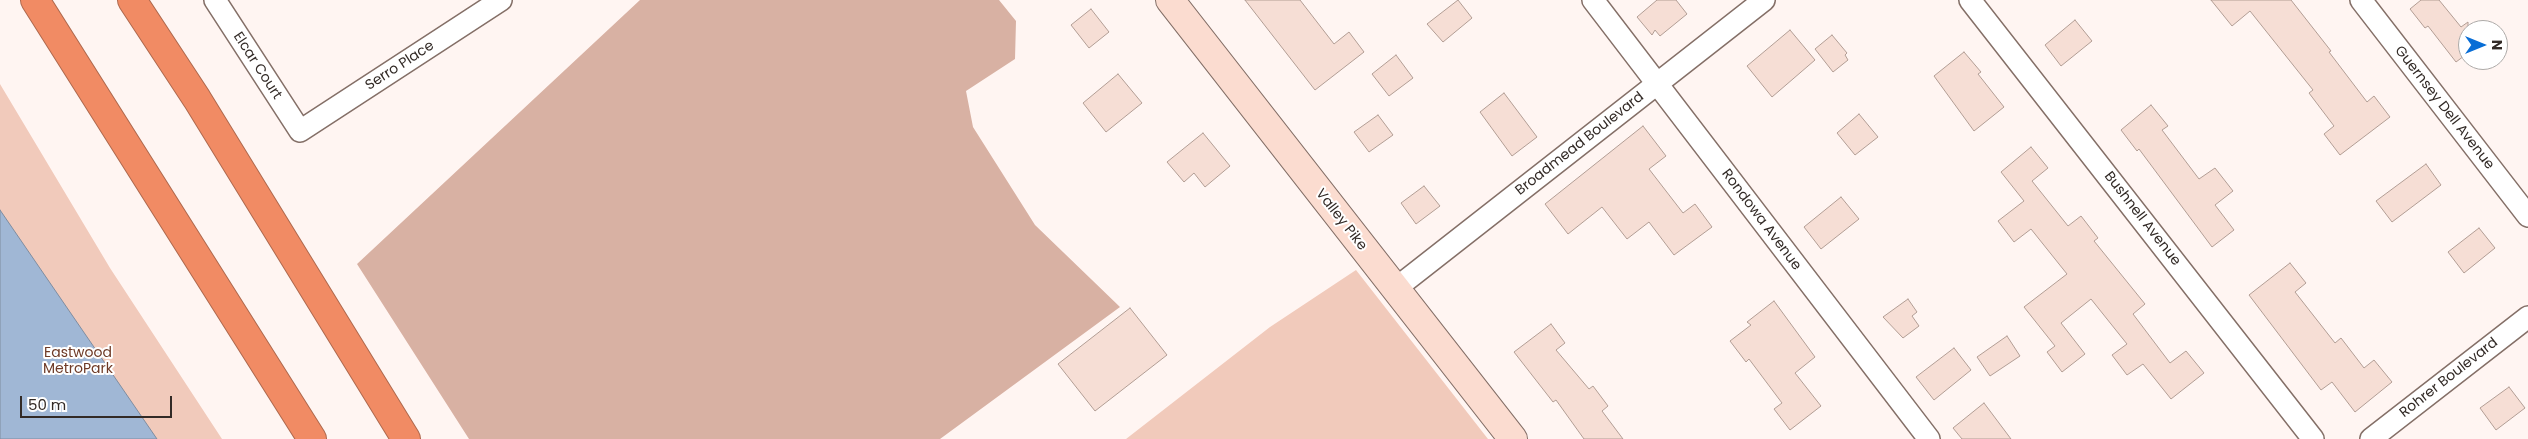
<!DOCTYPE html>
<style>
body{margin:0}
#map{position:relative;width:2528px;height:439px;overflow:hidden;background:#fff5f2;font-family:Poppins,sans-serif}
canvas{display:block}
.north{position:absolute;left:2458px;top:20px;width:50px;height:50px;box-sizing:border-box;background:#fff;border:1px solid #adaaa8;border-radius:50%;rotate:90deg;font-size:14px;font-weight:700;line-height:20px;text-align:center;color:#322a26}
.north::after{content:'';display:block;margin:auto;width:18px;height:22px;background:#096ed6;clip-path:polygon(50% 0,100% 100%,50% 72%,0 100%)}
.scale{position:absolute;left:20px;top:396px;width:152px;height:22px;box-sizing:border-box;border:2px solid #322a26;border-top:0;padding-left:6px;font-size:15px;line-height:18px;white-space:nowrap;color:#322a26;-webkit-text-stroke:4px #fff;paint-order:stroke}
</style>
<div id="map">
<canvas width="2528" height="439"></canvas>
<div class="north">N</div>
<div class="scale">50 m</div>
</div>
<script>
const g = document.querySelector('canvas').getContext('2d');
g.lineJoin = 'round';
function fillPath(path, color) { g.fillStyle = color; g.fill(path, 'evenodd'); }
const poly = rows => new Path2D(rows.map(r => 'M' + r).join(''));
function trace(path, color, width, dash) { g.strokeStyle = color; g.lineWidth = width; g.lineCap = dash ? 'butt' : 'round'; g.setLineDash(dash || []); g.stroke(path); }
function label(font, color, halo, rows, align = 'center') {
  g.font = font + ' Poppins,sans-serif'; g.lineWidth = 4; g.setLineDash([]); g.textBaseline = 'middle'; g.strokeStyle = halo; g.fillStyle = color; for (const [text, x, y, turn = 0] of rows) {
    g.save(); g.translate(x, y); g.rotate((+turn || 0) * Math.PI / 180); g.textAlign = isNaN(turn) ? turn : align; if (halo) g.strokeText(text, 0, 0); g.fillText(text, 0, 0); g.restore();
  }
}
fillPath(poly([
 [0,84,110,268,222,439,0,439],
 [1356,270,1488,439,1126,439,1270,327]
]), '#f1cabb');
fillPath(poly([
 [640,0,999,0,1016,21,1015,59,966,91,973,127,1035,225,1120,307,940,439,469,439,357,264]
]), '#d8b1a3');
const water = poly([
 [0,210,157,439,0,439,0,210]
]);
fillPath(water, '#a0b7d5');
trace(water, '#7f8da0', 1);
const building = poly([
 [1245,0,1300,0,1334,44,1349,32,1364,52,1315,90,1245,0],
 [1458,0,1472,18,1443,42,1427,24,1458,0],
 [1657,0,1676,0,1687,14,1660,36,1655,30,1652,35,1637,17,1657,0],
 [2211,0,2291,0,2331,51,2329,52,2367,102,2374,96,2390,117,2340,155,2324,134,2334,126,2309,93,2313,90,2250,11,2232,26,2211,0],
 [2421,0,2439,0,2461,27,2468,22,2468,53,2456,62,2428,26,2425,28,2410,9,2421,0],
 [1091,9,1109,32,1089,48,1071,25,1091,9],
 [2075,20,2092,41,2061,66,2045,45,2075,20],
 [1790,30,1815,60,1772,97,1747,66,1790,30],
 [1832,35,1847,53,1845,55,1848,60,1833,72,1815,49,1832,35],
 [1964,52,1981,72,1978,74,2004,107,1974,131,1934,76,1964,52],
 [1396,55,1413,78,1389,96,1372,74,1396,55],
 [1118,74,1142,103,1106,132,1083,103,1118,74],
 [1504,93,1537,137,1512,156,1480,112,1504,93],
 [2151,105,2168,126,2162,130,2199,179,2215,168,2233,191,2215,205,2234,230,2212,247,2139,149,2137,151,2121,130,2151,105],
 [1859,114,1878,137,1855,155,1837,133,1859,114],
 [1378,115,1393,135,1369,152,1354,132,1378,115],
 [1643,126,1666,156,1649,169,1683,213,1695,204,1712,227,1674,255,1649,222,1627,239,1602,207,1568,234,1545,204,1643,126],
 [1203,133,1230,166,1205,187,1194,173,1184,182,1167,162,1203,133],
 [2031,147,2048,168,2032,181,2068,226,2081,216,2098,238,2094,241,2145,304,2133,314,2170,363,2186,351,2204,373,2171,399,2143,364,2127,375,2112,355,2127,344,2091,299,2061,323,2085,354,2062,372,2047,352,2055,346,2024,307,2067,274,2031,229,2014,242,1998,221,2024,201,2001,172,2031,147],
 [2426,164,2441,185,2392,222,2376,201,2426,164],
 [1424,186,1440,206,1416,224,1401,203,1424,186],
 [1841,197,1859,219,1821,249,1804,227,1841,197],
 [2479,228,2495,248,2464,273,2448,252,2479,228],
 [2290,263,2306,283,2295,292,2335,343,2341,338,2364,368,2374,360,2392,382,2355,412,2332,382,2321,390,2249,295,2290,263],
 [1908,299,1917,312,1912,316,1919,326,1903,338,1883,317,1908,299],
 [1774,301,1815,357,1795,373,1821,406,1790,430,1774,409,1782,403,1749,359,1746,362,1730,341,1751,325,1747,322,1774,301],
 [1130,308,1167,355,1095,411,1058,364,1130,308],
 [1551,324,1565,343,1556,350,1589,389,1593,386,1608,406,1602,411,1623,439,1584,439,1556,400,1553,402,1514,352,1551,324],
 [2007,336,2020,356,1990,376,1977,357,2007,336],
 [1954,348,1971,370,1934,400,1916,377,1954,348],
 [2509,387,2525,408,2496,430,2480,408,2509,387],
 [1984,403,2011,439,1962,439,1953,428,1984,403]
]);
fillPath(building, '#f6ded5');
trace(building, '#b29d94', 1);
const street = poly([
 [215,0,300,131,501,0],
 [1593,0,1929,439],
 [1970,0,2313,439],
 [2361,0,2528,216],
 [1395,289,1764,0],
 [2371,439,2528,317]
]);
const secondary = poly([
 [1170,0,1513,439]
]);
const highway = poly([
 [35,0,312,439],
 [132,0,197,99,406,439]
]);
trace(street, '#846f67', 24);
trace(secondary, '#846f67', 30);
trace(highway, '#ae694e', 30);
trace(street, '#fff', 21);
trace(secondary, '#fbdcd0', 28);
trace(highway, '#f18b64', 28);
label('14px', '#322a26', '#fff', [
 ["Elcar Court",257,66,57],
 ["Serro Place",400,66,-33],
 ["Guernsey Dell Avenue",2444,108,52],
 ["Broadmead Boulevard",1580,144,-38],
 ["Bushnell Avenue",2142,219,52],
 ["Valley Pike",1341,220,52],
 ["Rondowa Avenue",1761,220,53],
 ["Rohrer Boulevard",2449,378,-38]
]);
label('14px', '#6e3a26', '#fff', [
 ["Eastwood",78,353],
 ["MetroPark",78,369]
]);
</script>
